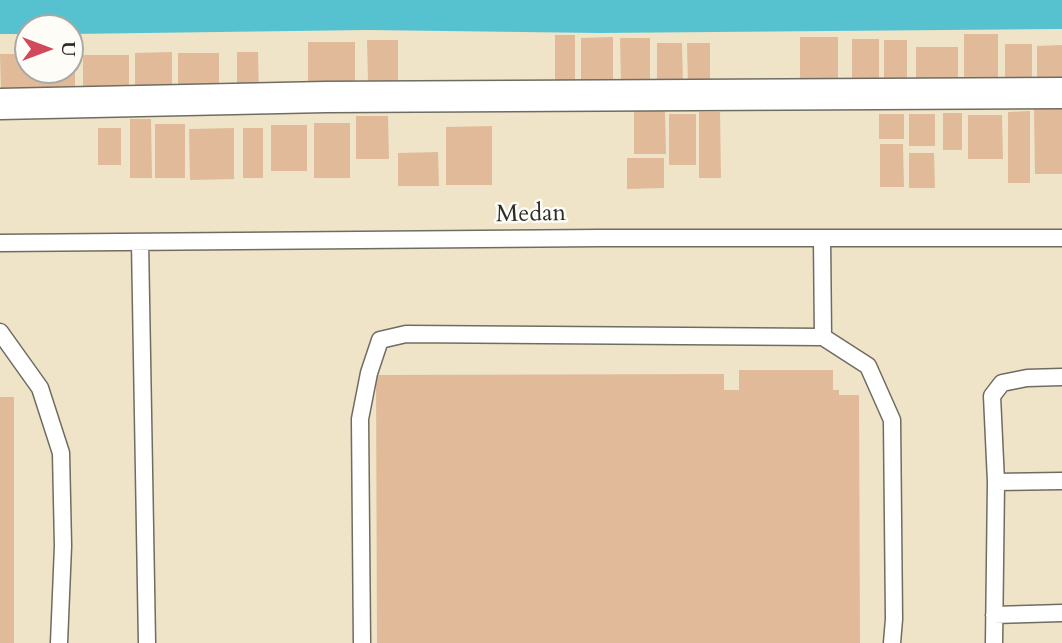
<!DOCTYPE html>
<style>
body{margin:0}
#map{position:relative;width:1062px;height:643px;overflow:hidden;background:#efe4c8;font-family:Cardo,serif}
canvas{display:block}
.north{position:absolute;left:14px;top:14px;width:70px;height:70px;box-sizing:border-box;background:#fdfcf7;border:2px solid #a9a8a5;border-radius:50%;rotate:90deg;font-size:19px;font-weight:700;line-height:28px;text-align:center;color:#2b2b2b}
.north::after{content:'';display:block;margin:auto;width:24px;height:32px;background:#d1495b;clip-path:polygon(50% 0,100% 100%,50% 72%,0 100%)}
</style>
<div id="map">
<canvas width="1062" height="643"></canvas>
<div class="north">U</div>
</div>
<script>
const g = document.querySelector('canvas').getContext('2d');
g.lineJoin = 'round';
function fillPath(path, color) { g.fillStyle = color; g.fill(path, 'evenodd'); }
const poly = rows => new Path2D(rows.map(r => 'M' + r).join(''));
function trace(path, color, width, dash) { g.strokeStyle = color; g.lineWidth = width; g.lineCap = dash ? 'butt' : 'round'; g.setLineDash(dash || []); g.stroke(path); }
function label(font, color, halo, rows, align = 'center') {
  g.font = font + ' Cardo,serif'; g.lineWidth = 5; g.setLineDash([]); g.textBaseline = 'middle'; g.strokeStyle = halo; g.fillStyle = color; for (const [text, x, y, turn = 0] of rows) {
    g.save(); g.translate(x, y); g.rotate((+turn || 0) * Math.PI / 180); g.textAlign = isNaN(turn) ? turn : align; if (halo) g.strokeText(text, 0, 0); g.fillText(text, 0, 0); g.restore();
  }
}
fillPath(poly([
 [0,0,1062,0,1062,29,599,33,367,30,70,34,70,28,28,28,28,34,0,34]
]), '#56c2d0');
fillPath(poly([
 [964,34,998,34,998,84,964,84],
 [555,35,575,35,575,80,555,80],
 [613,37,613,80,581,80,581,38],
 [800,37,838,37,838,82,800,83],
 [620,38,650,38,650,85,621,86],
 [852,39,879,39,879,85,852,85],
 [367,40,398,40,398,81,368,81],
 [884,40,907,40,907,82,884,82],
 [308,42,355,42,355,83,308,83],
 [657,43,682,43,683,84,657,84],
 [687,43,710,43,710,87,688,87],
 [1005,44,1032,44,1032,90,1005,90],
 [1062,45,1062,92,1037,92,1037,46],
 [916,47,958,47,958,84,916,85],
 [172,52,172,88,135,88,135,53],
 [237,52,258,52,259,95,237,95],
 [178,53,219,53,219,89,178,90],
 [0,54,28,54,28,70,70,70,70,54,75,54,75,90,1,90],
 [83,55,129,55,129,88,83,89],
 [1034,109,1062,109,1062,174,1035,174],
 [634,111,665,111,666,154,634,154],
 [1030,111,1030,183,1008,183,1008,112],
 [699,112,720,112,721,178,699,178],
 [943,113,962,113,962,150,943,150],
 [669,114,696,114,696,165,669,165],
 [879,114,904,114,904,139,879,139],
 [909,114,935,114,935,146,909,146],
 [968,115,1002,115,1003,159,968,159],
 [356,116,388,116,389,159,356,159],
 [130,119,151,119,152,178,130,178],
 [314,123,350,123,350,178,314,178],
 [155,124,185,124,185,178,155,178],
 [271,125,307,125,307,171,271,171],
 [492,126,492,185,446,185,446,127],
 [98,128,121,128,121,165,98,165],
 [234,128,234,179,190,180,189,129],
 [243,128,263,128,263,178,243,178],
 [880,144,903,144,904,187,880,187],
 [438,152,439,186,398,186,398,153],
 [909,153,934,153,935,188,909,188],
 [627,158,664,158,664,188,627,189],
 [739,370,833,370,833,390,839,390,839,395,859,395,860,643,377,643,376,375,724,374,724,390,739,390],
 [0,397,14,397,14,643,0,643]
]), '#e1ba99');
const service = poly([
 [822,238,823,337],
 [140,242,147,643],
 [0,243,600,238,1062,238],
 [0,332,40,388,61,453,63,546,59,643],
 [996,482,992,396,1002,383,1027,378,1062,377],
 [994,615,1062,613],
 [362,643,360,419,369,373,380,340,406,334,823,337,868,366,892,420,894,619,892,643],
 [994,643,996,482,1062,481]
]);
const minor = poly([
 [0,104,326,97,1062,93]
]);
trace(service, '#706c62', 19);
trace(minor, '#706c62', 33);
trace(service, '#fff', 16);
trace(minor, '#fff', 30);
label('24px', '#2b2b2b', '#fdfcf7', [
 ["Medan",531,215,-1]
]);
</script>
